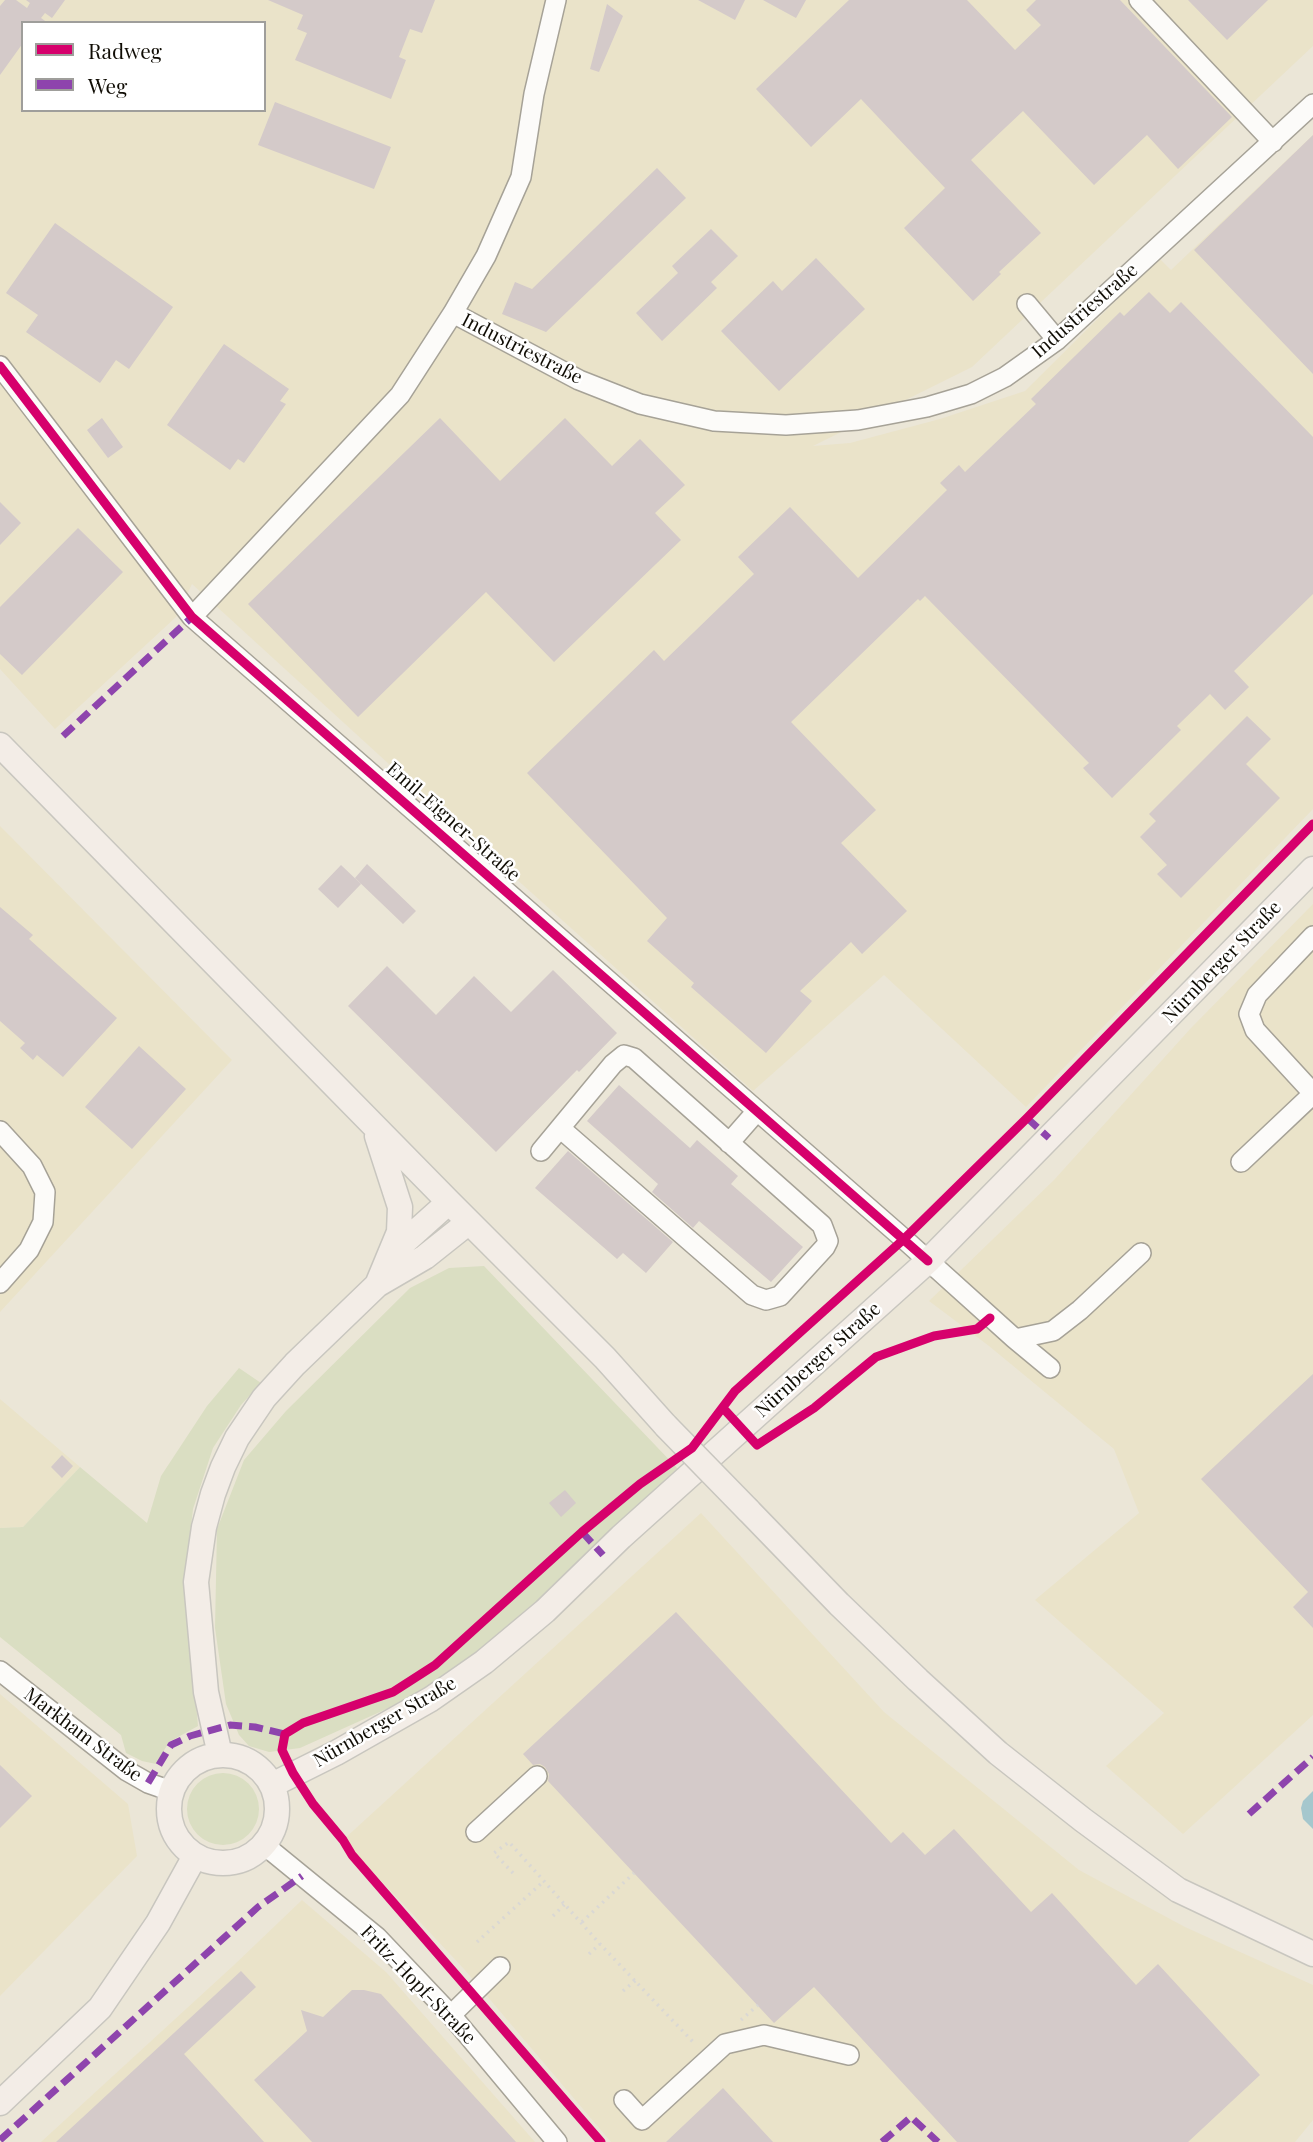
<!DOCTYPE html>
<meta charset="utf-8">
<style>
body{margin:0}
#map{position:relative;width:1313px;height:2142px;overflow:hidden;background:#ebe6d7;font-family:"Playfair Display",serif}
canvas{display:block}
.legend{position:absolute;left:21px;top:21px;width:245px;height:91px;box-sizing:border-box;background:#fff;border:2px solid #9f9e9b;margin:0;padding:9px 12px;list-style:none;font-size:21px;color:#100d05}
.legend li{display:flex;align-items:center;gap:14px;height:35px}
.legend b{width:35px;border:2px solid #9f9e9b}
</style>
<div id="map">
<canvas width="1313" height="2142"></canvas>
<ul class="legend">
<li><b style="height:9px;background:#d6006c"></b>Radweg</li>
<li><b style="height:9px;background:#8e44ad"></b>Weg</li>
</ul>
</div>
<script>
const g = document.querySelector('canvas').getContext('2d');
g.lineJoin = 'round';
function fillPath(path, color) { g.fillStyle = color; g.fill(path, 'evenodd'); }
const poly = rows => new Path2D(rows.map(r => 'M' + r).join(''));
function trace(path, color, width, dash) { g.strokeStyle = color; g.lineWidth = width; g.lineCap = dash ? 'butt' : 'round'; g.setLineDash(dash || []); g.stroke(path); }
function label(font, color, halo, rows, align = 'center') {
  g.font = font + ' "Playfair Display",serif'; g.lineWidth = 5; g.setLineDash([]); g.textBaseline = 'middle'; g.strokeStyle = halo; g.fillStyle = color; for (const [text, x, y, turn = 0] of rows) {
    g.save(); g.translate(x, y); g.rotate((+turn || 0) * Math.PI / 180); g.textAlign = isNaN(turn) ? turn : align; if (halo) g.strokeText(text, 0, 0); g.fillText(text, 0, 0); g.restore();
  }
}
fillPath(poly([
 [0,0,1313,0,1313,46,972,367,813,446,850,443,940,419,1025,391,1159,258,1171,270,1313,135,1313,809,1026,1107,884,975,753,1091,437,808,192,584,176,617,55,729,0,669],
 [23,23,264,23,264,110,23,110],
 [0,826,232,1060,0,1312],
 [1313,904,1313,1715,1183,1834,1106,1766,1164,1713,1035,1600,1139,1513,1114,1449,989,1346,929,1301,1054,1180,1191,1028],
 [0,1399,80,1467,23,1527,0,1528],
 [701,1513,884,1712,1079,1870,1185,1927,1313,1985,1313,2120,1295,2142,611,2142,464,1969,343,1840],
 [0,1694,128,1804,137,1856,0,1996],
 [302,1900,386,1972,535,2142,41,2142,234,1965]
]), '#eae3c9');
fillPath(poly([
 [484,1266,678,1469,538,1606,422,1693,300,1748,269,1752,249,1746,239,1735,226,1704,215,1628,217,1529,244,1460,286,1411,410,1288,449,1268],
 [239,1368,261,1383,241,1405,213,1448,193,1509,185,1579,198,1726,169,1742,156,1764,142,1761,126,1753,121,1735,0,1637,0,1528,23,1527,80,1467,147,1523,161,1476,207,1406],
 '187 1809a36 36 0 1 1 72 0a36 36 0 1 1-72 0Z'
]), '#dadec2');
fillPath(poly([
 [1313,1791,1313,1829,1303,1819,1301,1808,1303,1801]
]), '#a5c7cd');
fillPath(poly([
 [5,0,16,0,27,8,30,3,26,0,65,0,52,18,45,13,41,18,48,23,23,23,23,43,0,75,0,6],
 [268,0,435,0,422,33,410,29,399,57,406,60,391,99,295,60,307,33,297,29,303,15],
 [698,0,745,0,735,20],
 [763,0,806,0,796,18],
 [849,0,967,0,1015,50,1041,25,1026,10,1036,0,1120,0,1232,117,1178,169,1147,135,1094,185,1023,111,971,160,1041,233,999,272,1001,274,973,301,904,228,945,188,861,99,811,147,756,89],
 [1188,0,1268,0,1227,40],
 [607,4,623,16,599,72,590,69],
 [275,102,391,147,374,189,258,145],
 [1313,135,1313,374,1194,250],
 [657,168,686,198,546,332,502,314,515,282,532,289],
 [55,223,173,307,129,369,116,360,100,383,26,332,38,315,6,293],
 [711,229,738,256,711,282,717,288,662,341,636,313,678,273,672,266],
 [816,258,865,309,779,391,721,331,773,281,782,291],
 [1149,292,1170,313,1181,302,1313,437,1313,594,1234,671,1249,687,1225,710,1210,694,1177,726,1181,730,1112,798,1083,768,1089,763,925,596,920,601,918,599,791,722,876,810,841,843,907,911,862,954,851,942,800,991,812,1001,766,1053,691,987,694,983,647,941,667,918,527,773,654,650,664,661,754,574,738,557,790,507,858,578,947,490,940,483,959,465,965,472,1036,404,1031,399,1120,312,1124,316],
 [224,344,289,389,280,401,286,404,244,463,238,459,230,470,167,425],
 [102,418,123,447,108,458,87,430],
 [440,418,500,481,565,418,612,466,640,439,685,485,655,513,681,540,554,662,486,592,358,717,248,604],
 [0,502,21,523,0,545],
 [78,528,123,572,22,675,0,654,0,607],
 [1247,716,1271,739,1246,764,1280,798,1181,898,1157,874,1167,865,1140,837,1156,821,1149,814],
 [367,864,416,911,403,924,355,878],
 [341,865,361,884,338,908,318,889],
 [0,907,33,935,29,939,117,1018,63,1077,37,1055,33,1060,20,1048,25,1043,0,1021],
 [387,966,436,1015,474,976,511,1012,553,970,617,1033,579,1072,577,1070,496,1152,348,1006],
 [139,1046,186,1089,132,1149,85,1107],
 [619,1085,690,1148,697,1140,738,1176,731,1184,803,1247,771,1282,699,1221,693,1228,652,1192,658,1184,587,1121],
 [568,1151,673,1242,646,1273,623,1253,617,1259,535,1188],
 [1313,1374,1313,1628,1293,1607,1308,1592,1201,1479],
 [62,1455,73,1466,62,1478,51,1467],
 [565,1490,576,1503,561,1517,549,1503],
 [676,1612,891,1843,903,1832,925,1855,954,1829,1031,1912,1052,1893,1136,1985,1158,1964,1260,2075,1188,2142,957,2142,814,1987,774,2023,548,1781,549,1774,545,1767,540,1764,533,1765,523,1754],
 [0,1765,32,1796,0,1828],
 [241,1971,256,1987,184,2054,264,2142,56,2142],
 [352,1990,364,1990,381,1994,516,2142,312,2142,254,2080,307,2031,301,2010,323,2017],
 [723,2088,773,2142,666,2142]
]), '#d4cac9');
const minor = poly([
 [1139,0,1273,142],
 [1027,304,1057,340],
 [453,313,579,380,640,404,714,421,786,425,858,420,927,407,971,394,1005,377,1057,340,1313,104],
 [0,366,192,617,904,1239,1015,1339,1053,1331,1080,1310,1141,1253],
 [192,617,400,395,453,313,486,256,521,177,534,94,556,0],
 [1313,936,1257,995,1249,1014,1255,1030,1313,1093],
 [0,1131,32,1166,45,1192,43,1222,29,1250,0,1283],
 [729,1143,757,1111],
 [541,1151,613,1064,624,1055,634,1058,822,1225,828,1241,825,1247,780,1296,766,1300,752,1295,560,1128],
 [1241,1162,1313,1094],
 [1015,1339,1050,1368],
 [0,1671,127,1771,148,1783,171,1791],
 [476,1832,537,1776],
 [263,1844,377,1937,451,2015,557,2142],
 [451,2015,500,1967],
 [624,2100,642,2120,725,2044,764,2035,849,2055]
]);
const major = poly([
 [0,745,449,1202,605,1358,666,1426],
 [377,1136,400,1207,399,1232,377,1285],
 [392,1253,449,1202],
 [748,1510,839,1604,918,1680,998,1753,1083,1820,1178,1890,1313,1954],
 [220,1755,206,1692,196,1582,204,1527,213,1494,223,1467,237,1438,264,1398,295,1364,377,1285,425,1257,469,1222],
 '169 1809a54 54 0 1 1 108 0a54 54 0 1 1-108 0Z',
 [272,1785,336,1753,431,1699,484,1662,545,1611,621,1537,928,1261,1313,869],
 [0,2103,100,2008,158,1923,195,1856]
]);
trace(minor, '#a6a297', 22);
trace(major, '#c8c6bf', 27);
trace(poly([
 [513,1873,494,1853,509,1842,600,1944,695,2044],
 [553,1916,565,1904],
 [582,1922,634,1873],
 [477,1942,544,1881],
 [589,1954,600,1944],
 [623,1991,636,1980],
 [741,2020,758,2005]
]), '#dad8d4', 3.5, [2, 5]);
trace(minor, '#fcfbf9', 19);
trace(major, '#f3ede7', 24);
const majorBridge = poly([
 [666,1426,748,1510]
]);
trace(majorBridge, '#c8c6bf', 27, []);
trace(majorBridge, '#f3ede7', 24);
trace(poly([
 [63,736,192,617],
 [1027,1118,1049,1138],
 [582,1532,603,1555],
 [148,1783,171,1745,190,1736,230,1725,255,1727,285,1734],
 [1249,1814,1313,1757],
 [0,2140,258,1907,302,1876],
 [882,2142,911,2117,938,2142]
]), '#8e44ad', 7, [14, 7]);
trace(poly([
 [0,366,192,617,928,1261],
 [723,1408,757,1445,814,1408,876,1357,934,1336,977,1329,990,1318],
 [601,2142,352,1855,343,1840,313,1804,293,1773,282,1750,285,1734,303,1723,393,1692,435,1665,582,1532,640,1484,692,1448,735,1391,904,1239,1027,1118,1313,824]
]), '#d6006c', 9);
label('19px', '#100d05', '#fff', [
 ["Industriestraße",1085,311,-41],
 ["Industriestraße",522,349,27],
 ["Emil-Eigner-Straße",453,822,41],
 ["Nürnberger Straße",1222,962,-46],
 ["Nürnberger Straße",818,1360,-42],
 ["Nürnberger Straße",385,1722,-30],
 ["Markham Straße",83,1735,37],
 ["Fritz-Hopf-Straße",418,1985,46]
]);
</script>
